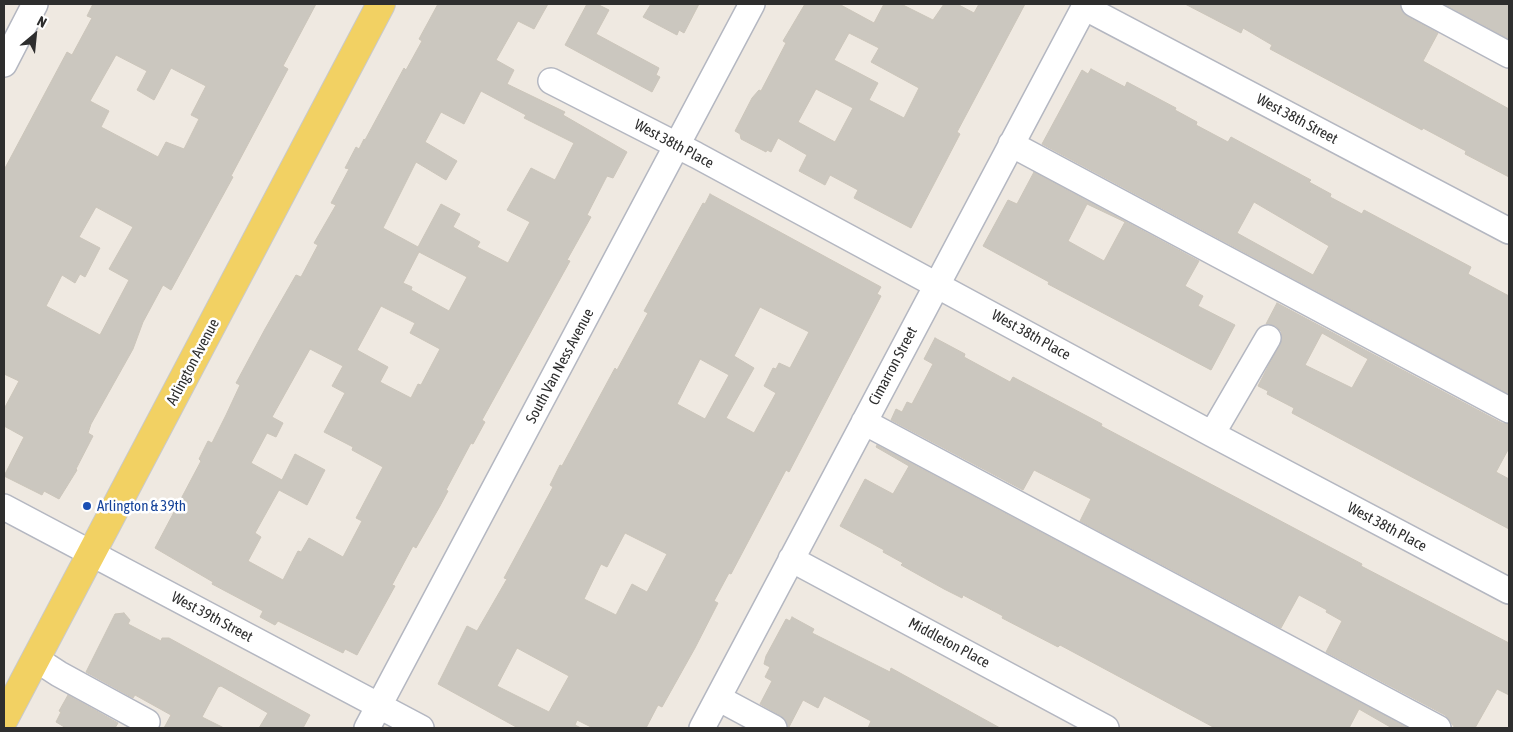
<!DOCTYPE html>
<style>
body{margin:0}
#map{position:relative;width:1513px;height:732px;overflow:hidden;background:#efe9e1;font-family:"Asap Condensed",sans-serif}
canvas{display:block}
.frame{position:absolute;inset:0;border:5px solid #2e2e2e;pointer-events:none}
.north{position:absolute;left:10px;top:10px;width:50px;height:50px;-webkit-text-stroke:4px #fff;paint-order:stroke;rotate:28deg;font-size:14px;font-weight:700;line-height:20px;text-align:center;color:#2e2e2e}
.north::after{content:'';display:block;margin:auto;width:18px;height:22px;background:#2e2e2e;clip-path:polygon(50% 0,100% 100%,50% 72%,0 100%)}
</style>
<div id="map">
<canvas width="1513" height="732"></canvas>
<div class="frame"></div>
<div class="north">N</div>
</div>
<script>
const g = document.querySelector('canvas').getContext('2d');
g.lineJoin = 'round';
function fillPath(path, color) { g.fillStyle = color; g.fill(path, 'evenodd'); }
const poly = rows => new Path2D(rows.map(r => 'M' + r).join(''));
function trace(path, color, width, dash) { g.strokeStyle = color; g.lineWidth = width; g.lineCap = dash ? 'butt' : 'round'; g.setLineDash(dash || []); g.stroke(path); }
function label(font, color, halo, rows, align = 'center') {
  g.font = font + ' "Asap Condensed",sans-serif'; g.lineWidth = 5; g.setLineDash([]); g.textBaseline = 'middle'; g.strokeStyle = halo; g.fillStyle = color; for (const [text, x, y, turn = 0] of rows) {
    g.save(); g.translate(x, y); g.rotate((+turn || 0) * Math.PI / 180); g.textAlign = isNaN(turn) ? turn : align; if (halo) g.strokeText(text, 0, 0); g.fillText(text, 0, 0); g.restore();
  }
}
const building = poly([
 [93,4,316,4,283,66,288,69,231,176,233,177,171,290,163,285,143,322,133,349,91,424,88,433,93,436,76,469,77,470,59,499,44,491,42,495,4,476,24,437,4,426,4,409,19,381,4,374,4,170,67,52,72,55,92,18,87,16,93,4],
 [116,55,147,71,137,90,154,100,171,68,206,86,191,115,199,119,184,149,166,142,158,157,101,127,109,111,90,101,116,55],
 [96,207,133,227,109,269,129,280,100,335,46,306,62,275,75,283,80,274,85,277,100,248,79,237,96,207],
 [438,4,548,4,534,29,518,21,496,60,514,70,507,84,565,112,563,115,627,152,613,178,607,176,587,215,591,217,567,260,570,261,482,420,485,422,473,444,471,443,446,490,448,491,440,506,416,548,413,546,392,585,395,586,357,655,345,649,343,653,278,621,275,625,260,617,263,611,212,584,213,582,155,548,201,461,199,459,208,441,212,443,226,415,240,385,236,383,265,329,296,275,301,277,318,245,314,243,336,205,331,203,349,169,345,168,356,147,359,149,364,139,365,140,404,68,406,70,422,41,419,39,438,4],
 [481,91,526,115,524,118,574,143,555,180,531,168,507,210,530,222,508,263,477,247,480,242,453,227,460,214,441,204,418,247,383,228,416,162,446,180,457,161,425,142,441,112,464,124,481,91],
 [419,252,467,277,449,311,411,290,412,287,403,283,419,252],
 [381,306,415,323,410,333,440,349,421,385,418,384,411,398,380,382,388,367,357,350,381,306],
 [310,349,343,366,332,386,345,393,324,432,353,447,352,450,383,467,356,518,362,521,343,557,309,538,301,552,298,551,283,580,248,561,261,537,255,533,279,490,307,505,325,470,295,454,282,480,251,463,267,433,276,437,283,423,272,417,310,349],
 [587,4,597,4,609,10,596,34,659,68,656,75,660,77,652,92,565,45,587,4],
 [651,4,699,4,684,33,679,30,677,35,643,17,651,4],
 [805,4,839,4,874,23,884,4,901,4,933,20,944,4,957,4,974,13,979,4,1025,4,957,132,960,134,911,228,854,198,858,190,830,175,825,185,799,171,807,155,778,138,771,152,767,150,766,152,741,139,740,134,735,131,752,98,759,90,761,91,786,43,783,41,805,4],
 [849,33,879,48,871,62,919,88,904,118,869,100,878,83,834,60,849,33],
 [816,89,853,108,835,142,798,122,816,89],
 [1185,4,1400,5,1407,16,1438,33,1423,61,1509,109,1509,177,1465,154,1466,151,1423,128,1422,130,1270,49,1272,45,1243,28,1241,33,1185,4],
 [1444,4,1509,4,1509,39,1444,4],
 [1091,69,1125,87,1127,82,1176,108,1175,110,1197,122,1196,125,1228,142,1231,137,1311,180,1309,182,1331,194,1330,197,1362,214,1364,210,1471,267,1468,274,1509,296,1509,394,1042,144,1082,70,1088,74,1091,69],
 [1254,202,1329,246,1313,275,1237,233,1254,202],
 [1034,172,1199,261,1185,286,1203,296,1198,306,1235,325,1211,370,1048,284,1049,282,983,246,1008,200,1017,204,1034,172],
 [1087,204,1125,222,1104,261,1068,241,1087,204],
 [710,194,881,287,877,294,881,296,789,472,786,470,731,574,729,573,714,601,718,603,695,648,662,707,658,705,646,728,593,728,577,720,575,725,581,728,518,728,438,684,467,626,477,631,507,579,504,578,553,487,550,485,560,465,562,466,615,368,617,370,648,313,644,311,703,203,705,204,710,194],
 [760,307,809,332,790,368,779,363,776,369,773,368,764,386,776,393,754,433,726,418,754,368,734,356,760,307],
 [700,359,729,375,705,419,677,404,700,359],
 [625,533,667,554,647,592,632,584,616,615,584,599,601,564,607,567,625,533],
 [517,648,569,676,549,712,497,686,517,648],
 [1277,303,1502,423,1509,424,1509,448,1496,472,1509,479,1509,529,1292,413,1294,408,1267,394,1268,391,1258,386,1282,339,1281,331,1276,326,1266,324,1277,303],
 [1322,333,1368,359,1352,388,1305,365,1322,333],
 [935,338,965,354,964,357,1010,382,1013,377,1102,424,1101,426,1362,564,1361,566,1509,643,1509,695,1497,689,1475,728,1455,728,1445,715,1326,652,1342,621,1326,612,1327,610,1299,595,1281,628,1080,521,1091,499,1034,470,1023,490,891,420,896,409,902,412,907,402,912,404,933,364,924,359,935,338],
 [877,445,1408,728,1392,728,1359,709,1349,728,1215,728,1060,645,1058,647,1002,618,1003,616,963,595,962,598,944,589,901,565,903,563,883,552,884,550,840,526,865,479,893,494,909,466,876,447,877,445],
 [124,613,130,620,128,624,161,641,162,638,169,638,310,715,303,728,259,728,268,713,221,686,218,687,202,717,224,728,164,728,171,715,135,695,133,698,86,672,115,614,124,613],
 [792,617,814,629,812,633,890,672,891,668,1000,728,868,728,871,721,824,696,818,708,803,700,789,727,781,716,760,704,772,681,765,677,770,667,764,664,766,656,786,619,790,621,792,617],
 [68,695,118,723,115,728,66,728,56,722,61,712,59,711,68,695]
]);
fillPath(building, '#cbc7bf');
trace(building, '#cbc5ba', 1);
const minor = poly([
 [1414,4,1509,55],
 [1084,7,1509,231],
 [4,64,35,4],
 [551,81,696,155,1212,434,1509,591],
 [1011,144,1509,410],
 [864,422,1438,728],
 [1212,434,1268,338],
 [4,507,421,728],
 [791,559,1106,728],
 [36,659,59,674,147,722],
 [718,698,774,728],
 [367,728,752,4],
 [702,728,1086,4]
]);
const major = poly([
 [4,719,381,4]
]);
trace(minor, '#b4b7c1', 28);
trace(major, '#c9c9c9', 30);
trace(minor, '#fff', 25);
trace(major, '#f2d163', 28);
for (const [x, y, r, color] of [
 [87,506,5,"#1a4fb4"]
]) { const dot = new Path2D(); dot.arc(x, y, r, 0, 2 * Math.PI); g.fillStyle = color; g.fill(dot); trace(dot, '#fff', 2); }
label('15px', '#2e2e2e', '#fff', [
 ["West 38th Street",1297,119,28],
 ["West 38th Place",674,144,28],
 ["West 38th Place",1031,335,29],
 ["Arlington Avenue",193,362,-62],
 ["South Van Ness Avenue",560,366,-62],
 ["Cimarron Street",893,366,-62],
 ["West 38th Place",1387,527,28],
 ["West 39th Street",212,617,28],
 ["Middleton Place",949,643,28]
]);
label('15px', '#164399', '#fff', [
 ["Arlington & 39th",97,506]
], 'left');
</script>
